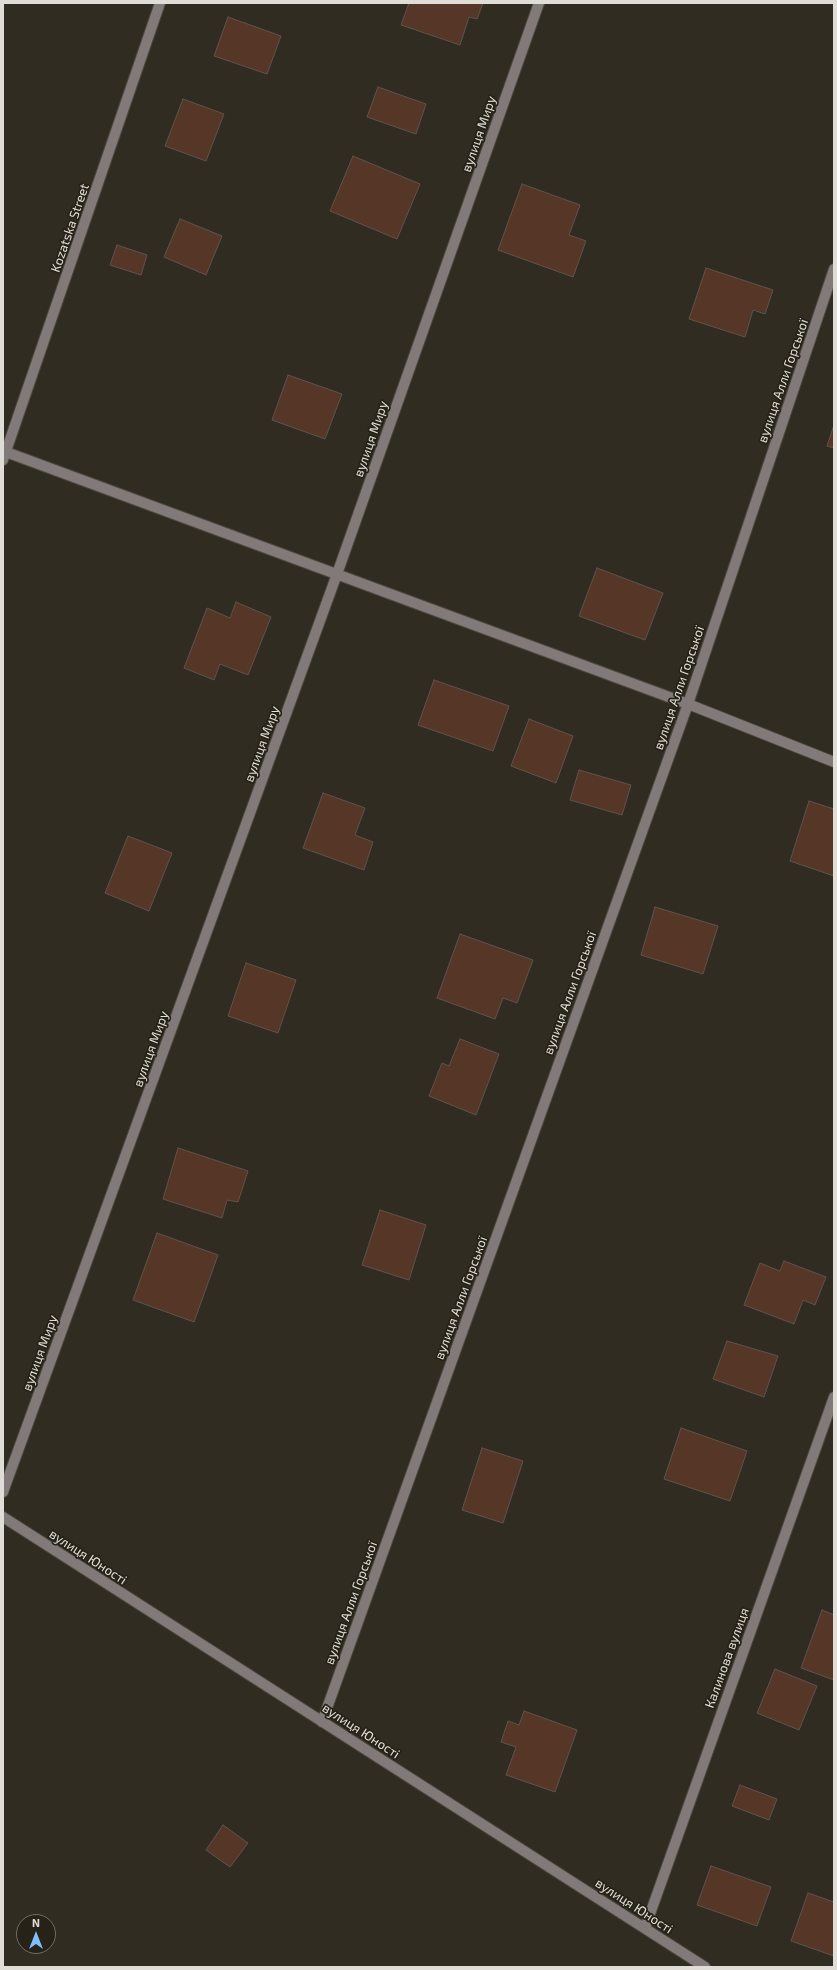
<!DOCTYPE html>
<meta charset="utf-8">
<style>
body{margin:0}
#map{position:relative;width:837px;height:1970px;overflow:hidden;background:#302c21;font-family:"Exo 2",sans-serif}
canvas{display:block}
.frame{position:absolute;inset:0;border:4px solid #e0ddd6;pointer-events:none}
.north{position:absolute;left:16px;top:1914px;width:40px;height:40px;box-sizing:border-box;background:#262218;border:1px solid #706d64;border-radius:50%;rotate:0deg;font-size:11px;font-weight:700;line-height:16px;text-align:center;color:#e0ddd6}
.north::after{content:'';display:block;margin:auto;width:14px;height:18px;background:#80bdfa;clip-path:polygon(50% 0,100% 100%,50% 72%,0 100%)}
</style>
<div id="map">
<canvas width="837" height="1970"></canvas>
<div class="frame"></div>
<div class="north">N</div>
</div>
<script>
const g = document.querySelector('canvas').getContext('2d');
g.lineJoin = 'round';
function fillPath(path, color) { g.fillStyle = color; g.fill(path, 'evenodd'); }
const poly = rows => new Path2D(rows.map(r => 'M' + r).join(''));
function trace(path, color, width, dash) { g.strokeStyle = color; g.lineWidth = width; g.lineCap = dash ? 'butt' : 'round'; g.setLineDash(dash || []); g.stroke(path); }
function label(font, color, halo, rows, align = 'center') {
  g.font = font + ' "Exo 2",sans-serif'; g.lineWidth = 3.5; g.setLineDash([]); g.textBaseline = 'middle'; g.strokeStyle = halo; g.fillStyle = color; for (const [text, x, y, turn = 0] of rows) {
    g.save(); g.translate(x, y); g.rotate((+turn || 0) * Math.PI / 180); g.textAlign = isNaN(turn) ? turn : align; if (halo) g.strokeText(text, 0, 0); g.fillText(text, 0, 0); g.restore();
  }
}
const building = poly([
 [409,3,483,3,477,19,469,17,460,45,401,25,409,3],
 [228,17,281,36,267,74,214,56,228,17],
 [378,87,426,104,416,134,367,117,378,87],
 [183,99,224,114,206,161,165,146,183,99],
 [353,156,420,184,397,239,330,211,353,156],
 [522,184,580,205,569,235,586,241,573,277,498,250,522,184],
 [180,219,222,236,206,275,164,257,180,219],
 [117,245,147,255,141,275,110,265,117,245],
 [706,268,773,290,765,314,753,310,745,337,689,319,706,268],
 [288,375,342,394,325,439,272,420,288,375],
 [834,425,834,448,827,446,834,425],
 [597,568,663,593,645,640,579,616,597,568],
 [236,602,271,617,248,675,220,664,214,680,184,668,207,608,230,618,236,602],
 [434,680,509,706,493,751,418,725,434,680],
 [529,719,573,736,556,783,511,766,529,719],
 [579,770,631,785,622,815,570,800,579,770],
 [323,793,365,808,355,835,373,842,364,870,303,848,323,793],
 [809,801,834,809,834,876,790,861,809,801],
 [128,836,172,853,149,911,105,893,128,836],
 [655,907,718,926,703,974,641,955,655,907],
 [460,934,533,960,517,1003,503,998,495,1019,437,998,460,934],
 [246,963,296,980,278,1033,228,1016,246,963],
 [460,1039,499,1054,476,1115,429,1096,442,1063,449,1066,460,1039],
 [178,1148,248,1171,238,1202,227,1200,222,1218,163,1199,178,1148],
 [380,1210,426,1225,409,1280,362,1265,380,1210],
 [157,1233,218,1255,194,1322,133,1300,157,1233],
 [784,1261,826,1277,815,1305,803,1300,794,1324,744,1305,760,1263,780,1271,784,1261],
 [727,1341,778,1356,764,1397,713,1379,727,1341],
 [681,1428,747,1451,730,1501,664,1479,681,1428],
 [482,1448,523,1461,503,1523,462,1510,482,1448],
 [822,1610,834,1615,834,1680,801,1668,822,1610],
 [775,1669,817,1686,799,1730,757,1713,775,1669],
 [524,1711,577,1730,555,1792,506,1775,516,1747,501,1742,508,1721,519,1725,524,1711],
 [740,1785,777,1799,769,1820,732,1806,740,1785],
 [223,1825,248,1843,230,1867,206,1850,223,1825],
 [711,1866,771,1887,757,1926,697,1905,711,1866],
 [808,1893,834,1902,834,1956,791,1941,808,1893]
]);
fillPath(building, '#563627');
trace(building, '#60534e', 1);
const minor = poly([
 [6,452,688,704,834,762],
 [3,460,160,3],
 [3,1492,337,574,539,3],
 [3,1517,705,1967],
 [322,1722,688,704,834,269],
 [645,1928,834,1397]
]);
trace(minor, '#4c483e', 12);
trace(minor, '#817a78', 10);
label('13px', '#e0ddd6', '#262218', [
 ["вулиця Миру",479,134,-71],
 ["Kozatska Street",70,228,-71],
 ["вулиця Алли Горської",783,381,-71],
 ["вулиця Миру",371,439,-71],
 ["вулиця Алли Горської",679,688,-71],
 ["вулиця Миру",262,744,-70],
 ["вулиця Алли Горської",570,993,-70],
 ["вулиця Миру",151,1049,-70],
 ["вулиця Алли Горської",461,1298,-70],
 ["вулиця Миру",40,1353,-70],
 ["вулиця Юності",88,1557,33],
 ["вулиця Алли Горської",351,1603,-70],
 ["Калинова вулиця",727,1658,-70],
 ["вулиця Юності",361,1731,33],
 ["вулиця Юності",634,1906,33]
]);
</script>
